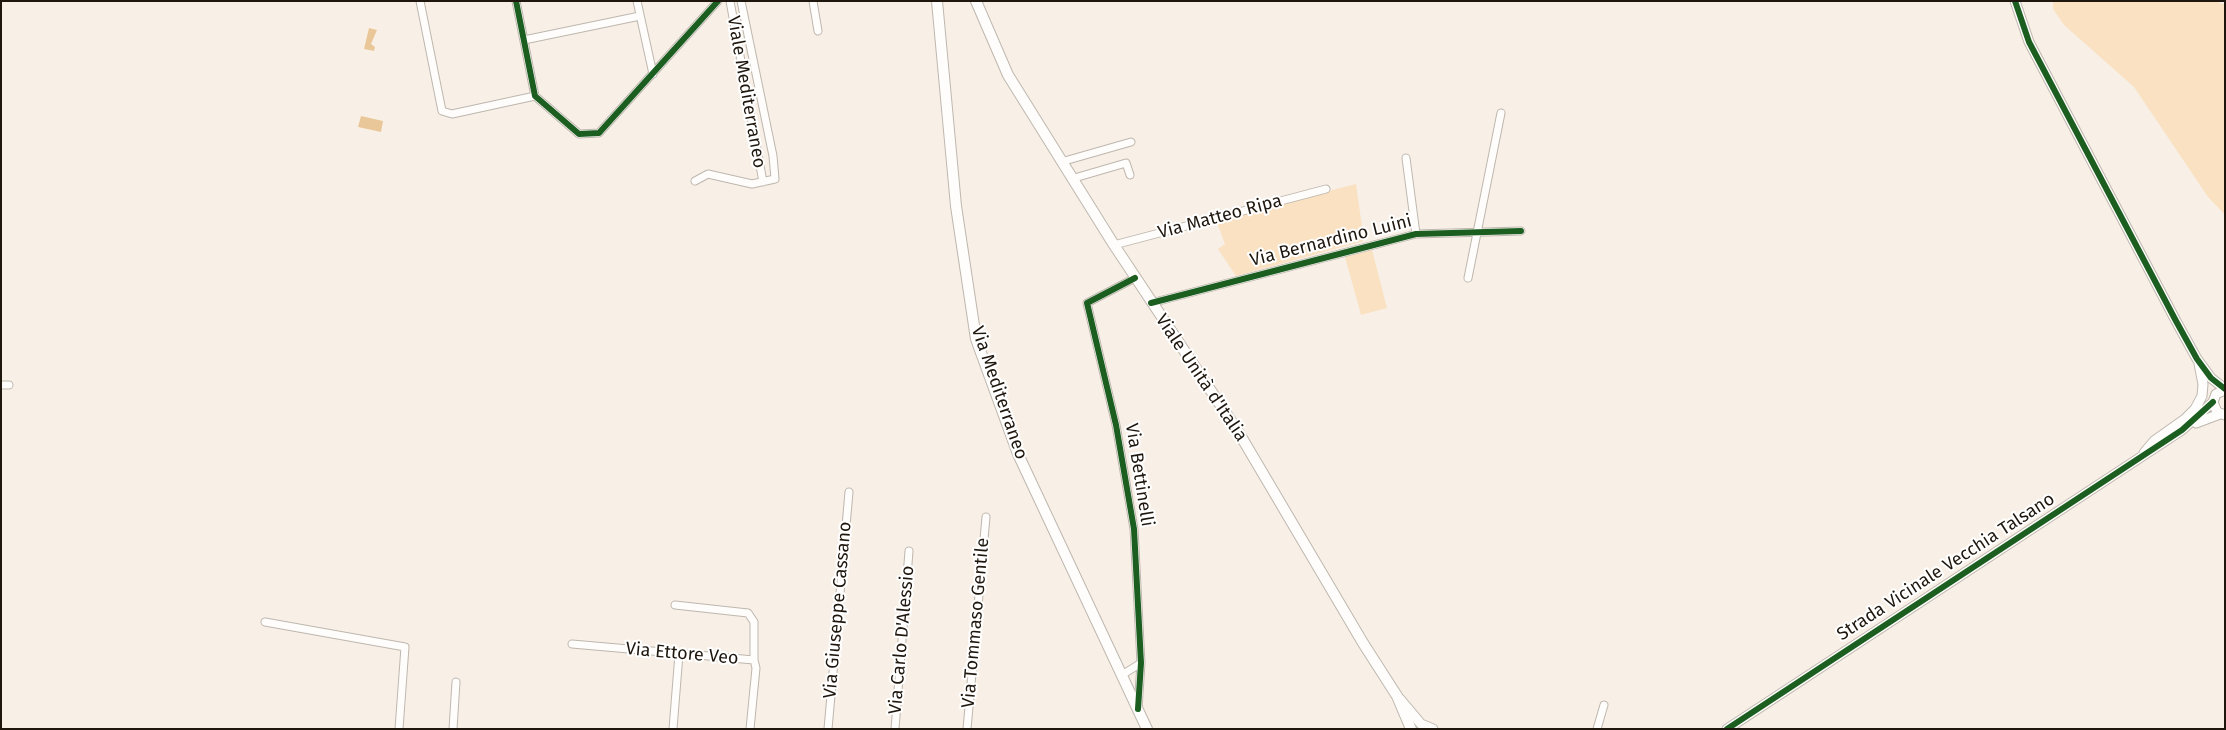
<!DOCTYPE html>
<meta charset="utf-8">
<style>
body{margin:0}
#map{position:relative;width:2226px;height:730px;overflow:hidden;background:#f8f0e7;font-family:"Fira Sans",sans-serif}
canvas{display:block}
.frame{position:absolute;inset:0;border:2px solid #1f170e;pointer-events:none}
</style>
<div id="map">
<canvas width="2226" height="730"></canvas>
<div class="frame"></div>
</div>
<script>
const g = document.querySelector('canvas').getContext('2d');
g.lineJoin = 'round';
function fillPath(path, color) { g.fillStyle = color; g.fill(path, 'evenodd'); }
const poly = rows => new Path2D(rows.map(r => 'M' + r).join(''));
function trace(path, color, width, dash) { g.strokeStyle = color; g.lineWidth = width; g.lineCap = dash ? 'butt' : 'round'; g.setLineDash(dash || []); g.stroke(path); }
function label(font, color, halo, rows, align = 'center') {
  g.font = font + ' "Fira Sans",sans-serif'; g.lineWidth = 4; g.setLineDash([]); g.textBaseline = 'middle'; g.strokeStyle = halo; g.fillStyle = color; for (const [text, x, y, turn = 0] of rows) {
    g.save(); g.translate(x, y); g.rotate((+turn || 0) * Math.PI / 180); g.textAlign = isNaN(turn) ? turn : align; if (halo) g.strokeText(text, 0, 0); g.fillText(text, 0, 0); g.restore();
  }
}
fillPath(poly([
 [2053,1,2215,1,2225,5,2225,215,2208,197,2134,87,2064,25,2053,9],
 [1356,184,1364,241,1236,276,1218,249,1225,244,1216,220],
 [1372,250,1387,308,1361,315,1345,257]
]), '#f9e1c2');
fillPath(poly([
 [369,28,377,30,371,44,375,47,374,51,364,49],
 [361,116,383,121,381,132,358,127]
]), '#eac799');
const minor = poly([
 [420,1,442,111,452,114,535,96],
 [516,1,535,96,579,134,599,133,718,1],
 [637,1,653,74],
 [730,1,763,182],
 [813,1,818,31],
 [524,40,640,16],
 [1406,158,1416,234],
 [1061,162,1131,142],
 [1071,179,1126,163,1130,175],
 [695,181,708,174,752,184,775,179,773,156,741,1],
 [1114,245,1326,189],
 [1135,278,1087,303,1116,425,1134,529,1141,663,1138,709],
 [1468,278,1501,113],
 [1151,303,1416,234,1521,231],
 [1,385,9,385],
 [675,605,748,613,754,622,754,660],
 [265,622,405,647,399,729],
 [572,644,754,660,756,668,750,729],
 [1122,675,1141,663],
 [453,729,456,682],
 [673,729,679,654],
 [828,729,849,492],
 [895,729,909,551],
 [967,729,986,517],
 [1597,729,1604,705]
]);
const tertiary = poly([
 [2015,1,2029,42,2176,321,2197,359,2211,378,2225,389],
 [2225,415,2217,412,2213,402,2216,394,2225,390],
 [2196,423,2220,414],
 [2144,453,2154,441,2185,419,2195,409,2202,396,2203,384,2199,364],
 [1400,699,1421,724,1433,729],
 [1727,729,2182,430,2213,402]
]);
const secondary = poly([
 [937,1,956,206,976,339,1018,454,1147,729],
 [976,1,1008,75,1114,245,1239,433,1363,643,1397,696,1411,729]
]);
trace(minor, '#beb7ae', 9);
trace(tertiary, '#beb7ae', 11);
trace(secondary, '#beb7ae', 12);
trace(minor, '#fefdfb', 7);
trace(tertiary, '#fefdfb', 9);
trace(secondary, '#fefdfb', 10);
trace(poly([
 [516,1,535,96,579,134,599,133,718,1],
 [2015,1,2029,42,2176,321,2197,359,2211,378,2225,389],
 [1135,278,1087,303,1116,425,1134,529,1141,663,1138,709],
 [1151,303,1416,234,1521,231],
 [1727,729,2182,430,2213,402]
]), '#1b5e20', 6);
label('18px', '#1f170e', '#fff', [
 ["Viale Mediterraneo",746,92,80],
 ["Via Matteo Ripa",1220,217,-15],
 ["Via Bernardino Luini",1331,241,-14],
 ["Viale Unità d'Italia",1201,378,56],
 ["Via Mediterraneo",999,393,71],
 ["Via Bettinelli",1139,475,81],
 ["Strada Vicinale Vecchia Talsano",1946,567,-33],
 ["Via Giuseppe Cassano",838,610,-85],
 ["Via Tommaso Gentile",976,623,-85],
 ["Via Carlo D'Alessio",902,640,-85],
 ["Via Ettore Veo",682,654,5]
]);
</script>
